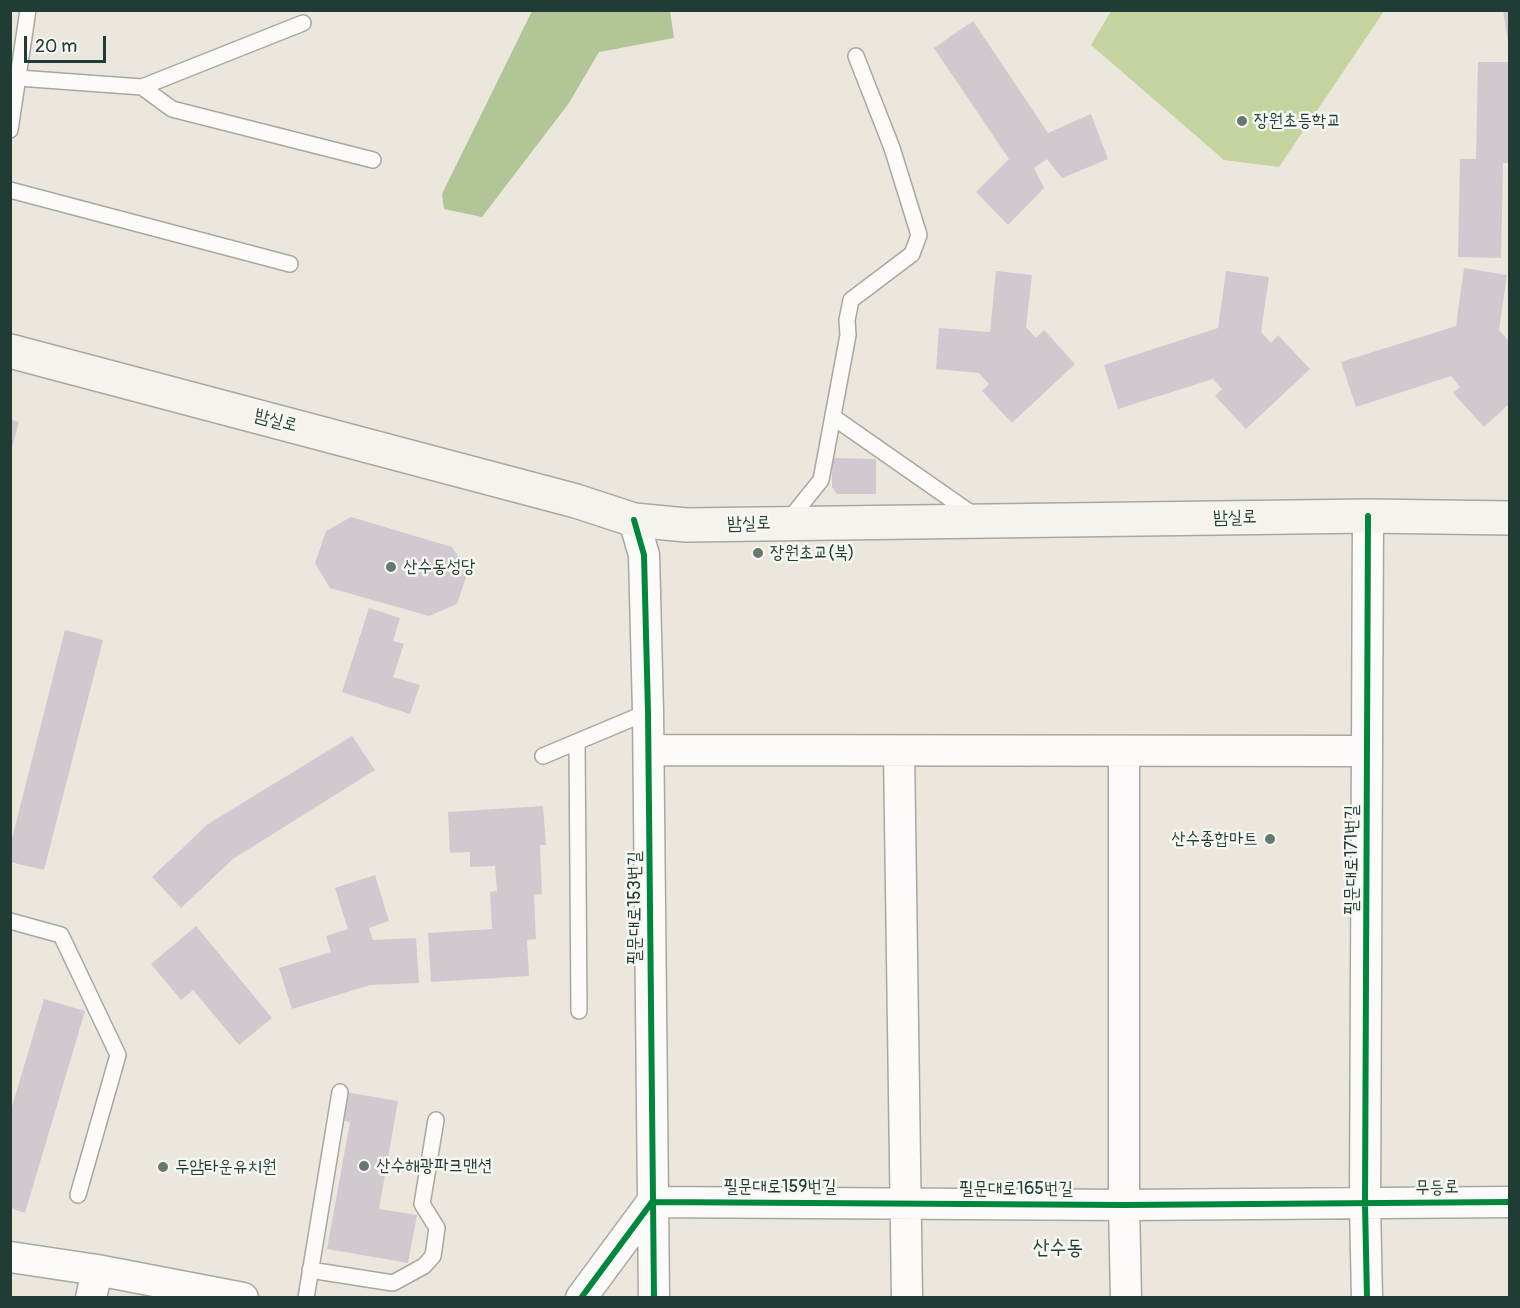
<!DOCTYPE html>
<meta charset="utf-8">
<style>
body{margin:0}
#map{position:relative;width:1520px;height:1308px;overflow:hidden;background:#ebe7dd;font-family:Pangolin,sans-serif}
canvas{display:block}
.frame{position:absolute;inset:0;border:12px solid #1f3d34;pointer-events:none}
.scale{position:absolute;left:24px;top:36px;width:82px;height:27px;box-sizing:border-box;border:3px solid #1f3d34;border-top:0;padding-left:8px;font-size:18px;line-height:21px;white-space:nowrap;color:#1f3d34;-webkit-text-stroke:4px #f6f6f2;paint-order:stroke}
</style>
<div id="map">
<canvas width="1520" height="1308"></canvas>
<div class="frame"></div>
<div class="scale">20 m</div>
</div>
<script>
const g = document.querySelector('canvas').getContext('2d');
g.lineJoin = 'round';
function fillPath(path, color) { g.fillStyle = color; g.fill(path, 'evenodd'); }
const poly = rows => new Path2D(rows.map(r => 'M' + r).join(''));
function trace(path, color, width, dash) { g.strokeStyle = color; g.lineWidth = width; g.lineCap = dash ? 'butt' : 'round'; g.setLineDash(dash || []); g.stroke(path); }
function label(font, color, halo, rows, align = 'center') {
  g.font = font + ' Pangolin,"Poor Story",sans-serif'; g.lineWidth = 5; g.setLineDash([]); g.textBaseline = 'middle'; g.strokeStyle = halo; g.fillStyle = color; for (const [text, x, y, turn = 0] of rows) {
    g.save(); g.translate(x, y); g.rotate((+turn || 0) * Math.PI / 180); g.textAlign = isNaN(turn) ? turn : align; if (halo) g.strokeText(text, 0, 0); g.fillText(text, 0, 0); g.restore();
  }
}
fillPath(poly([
 [1111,11,1111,10,1384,11,1279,167,1224,160,1091,45]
]), '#c5d39e');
fillPath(poly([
 [532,11,670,11,674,38,599,52,569,103,482,217,444,209,442,194]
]), '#b2c597');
fillPath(poly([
 [1503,10,1510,10,1510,43,1508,43],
 [973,21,1048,133,1091,114,1108,159,1062,178,1047,159,1034,168,1044,188,1008,225,976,192,1009,159,934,48],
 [1478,62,1510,62,1510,163,1503,163,1501,258,1458,257,1460,159,1476,159],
 [1464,268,1507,275,1499,330,1508,340,1510,339,1510,403,1484,427,1453,393,1460,387,1451,376,1356,407,1341,362,1456,326],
 [996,271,1032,275,1026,327,1036,338,1044,330,1075,364,1012,423,982,391,989,384,979,373,936,369,939,328,990,332],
 [1226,271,1269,277,1261,332,1271,343,1278,335,1310,369,1246,429,1215,396,1222,389,1213,379,1118,409,1104,365,1218,328],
 [10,419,19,422,11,451,10,451],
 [832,458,876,459,876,494,837,494,832,487],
 [351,517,452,547,468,571,457,604,429,616,330,588,315,563,326,531],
 [369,608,400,618,393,641,404,644,393,677,420,685,410,714,342,692],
 [65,630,103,640,44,870,10,862,10,846],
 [352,736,375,770,233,859,181,908,152,877,208,824],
 [543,806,546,845,540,845,542,894,534,895,536,939,527,940,529,976,431,982,428,933,492,929,490,892,497,891,495,866,470,867,470,852,450,853,448,812],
 [375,875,389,921,369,928,373,940,416,938,419,983,370,985,292,1009,279,968,331,952,326,936,348,929,335,888],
 [196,926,272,1018,239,1045,193,990,181,1000,151,964],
 [44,999,85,1011,25,1213,10,1208,10,1113],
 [345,1092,398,1101,379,1209,417,1215,408,1263,327,1249,350,1122,340,1120]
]), '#d1c9d0');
const service = poly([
 [18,78,142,87,303,23],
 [142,87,172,109,373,160],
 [10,130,28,10],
 [10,190,290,264],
 [833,417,975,516],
 [788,521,821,480,848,335,847,320,851,300,912,254,919,235,892,148,856,56],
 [577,742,579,1011],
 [543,756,648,712],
 [10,921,61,935,118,1055,78,1195],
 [310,1270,393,1283,424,1266,433,1256,437,1228,422,1204,436,1120],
 [306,1298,340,1092]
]);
const minor = poly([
 [634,520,644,555,648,712,654,1298],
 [649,750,1367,751],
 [899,751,907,1298],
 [1124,751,1124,1205,1126,1298],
 [10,1257,97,1270,243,1298],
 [91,1298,97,1270],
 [581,1298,652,1202,1124,1205,1510,1202],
 [1367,1298,1365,1204,1368,516]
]);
const secondary = poly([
 [10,351,576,501,634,520,686,525,1368,516,1510,518]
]);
trace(service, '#a6a8a1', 18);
trace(minor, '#a6a8a1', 33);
trace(secondary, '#a6a8a1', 36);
trace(service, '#fcfbfa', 15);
trace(minor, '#fcfbfa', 30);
trace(secondary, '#f6f3ef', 33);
trace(poly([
 [634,520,644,555,648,712,654,1298],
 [581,1298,652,1202,1124,1205,1510,1202],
 [1367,1298,1365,1204,1368,516]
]), '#00873e', 6);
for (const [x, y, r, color] of [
 [1242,121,6,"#66786f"],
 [758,553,6,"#66786f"],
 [391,567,6,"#66786f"],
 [1270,839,6,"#66786f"],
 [364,1166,6,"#66786f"],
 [163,1167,6,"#66786f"]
]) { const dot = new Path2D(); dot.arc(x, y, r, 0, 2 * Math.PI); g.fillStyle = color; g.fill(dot); trace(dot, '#f6f6f2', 2); }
label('18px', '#1f3d34', '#f6f6f2', [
 ["장원초등학교",1254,121],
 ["장원초교(북)",770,553],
 ["산수동성당",403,567],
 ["산수종합마트",1258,839,"right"],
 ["산수해광파크맨션",376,1166],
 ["두암타운유치원",175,1167]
], 'left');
label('18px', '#1f3d34', '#f6f6f2', [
 ["밤실로",276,421,15],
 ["밤실로",1235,518,-1],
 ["밤실로",749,524,-1],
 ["필문대로171번길",1352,860,-90],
 ["필문대로153번길",635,908,-90],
 ["필문대로159번길",780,1187],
 ["무등로",1437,1188,-1],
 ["필문대로165번길",1016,1189]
]);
label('21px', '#1f3d34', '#f6f6f2', [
 ["산수동",1058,1249]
]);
</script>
